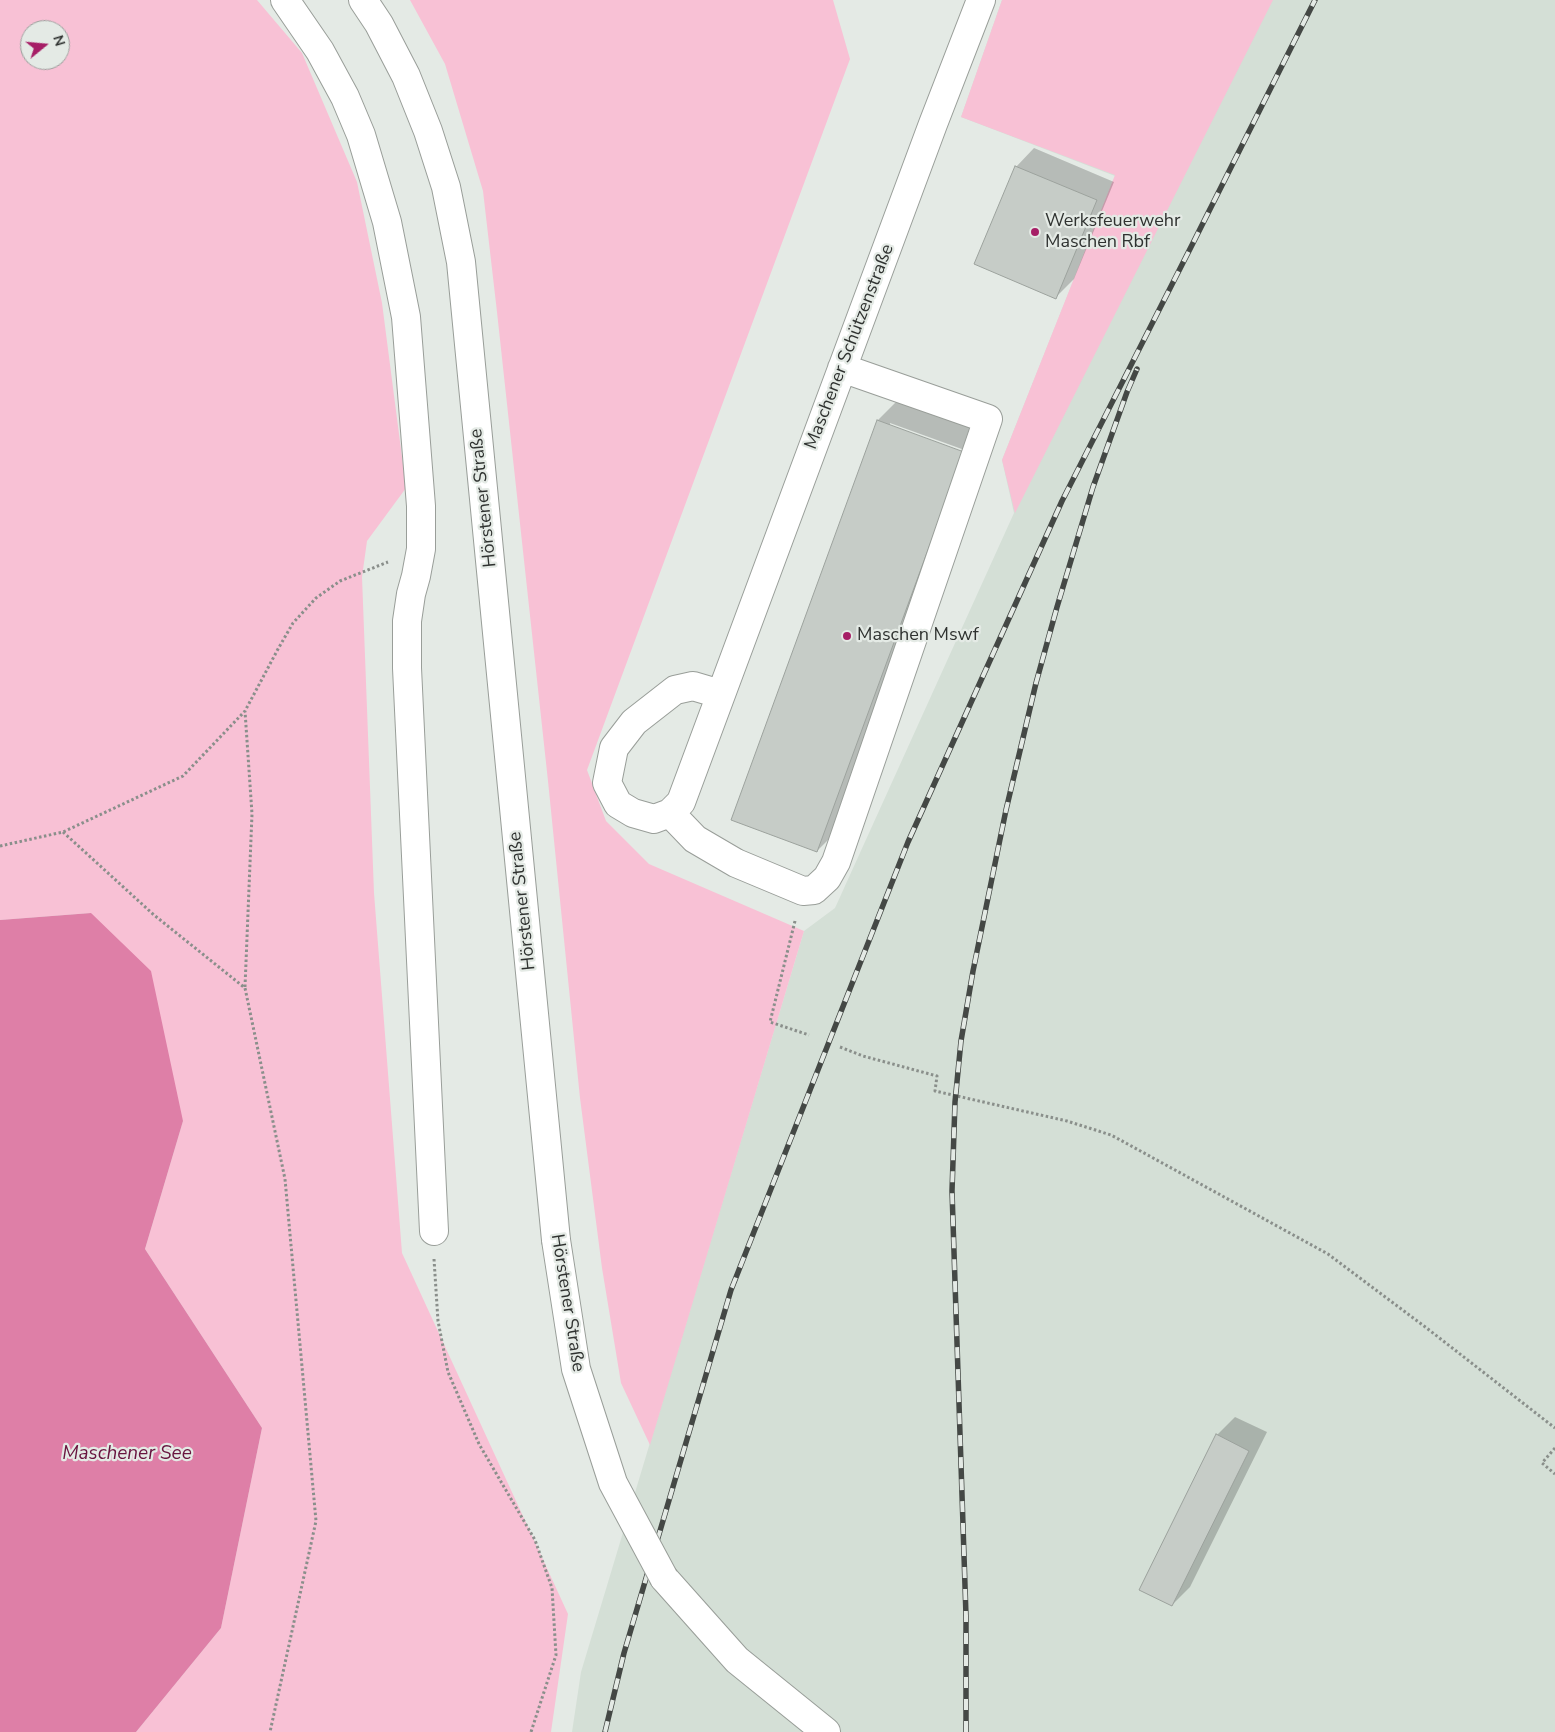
<!DOCTYPE html>
<meta charset="utf-8">
<style>
body{margin:0}
#map{position:relative;width:1555px;height:1732px;overflow:hidden;background:#e4eae5;font-family:"Nunito Sans",sans-serif}
canvas{display:block}
.north{position:absolute;left:20px;top:20px;width:50px;height:50px;box-sizing:border-box;background:#e4eae5;border:1px solid #9ca09d;border-radius:50%;rotate:73deg;font-size:14px;font-weight:700;line-height:20px;text-align:center;color:#2f3230}
.north::after{content:'';display:block;margin:auto;width:18px;height:22px;background:#a61e66;clip-path:polygon(50% 0,100% 100%,50% 72%,0 100%)}
</style>
<div id="map">
<canvas width="1555" height="1732"></canvas>
<div class="north">N</div>
</div>
<script>
const g = document.querySelector('canvas').getContext('2d');
g.lineJoin = 'round';
function fillPath(path, color) { g.fillStyle = color; g.fill(path, 'evenodd'); }
const poly = rows => new Path2D(rows.map(r => 'M' + r).join(''));
function trace(path, color, width, dash) { g.strokeStyle = color; g.lineWidth = width; g.lineCap = dash ? 'butt' : 'round'; g.setLineDash(dash || []); g.stroke(path); }
function label(font, color, halo, rows, align = 'center') {
  g.font = font + ' "Nunito Sans",sans-serif'; g.lineWidth = 4.5; g.setLineDash([]); g.textBaseline = 'middle'; g.strokeStyle = halo; g.fillStyle = color; for (const [text, x, y, turn = 0] of rows) {
    g.save(); g.translate(x, y); g.rotate((+turn || 0) * Math.PI / 180); g.textAlign = isNaN(turn) ? turn : align; if (halo) g.strokeText(text, 0, 0); g.fillText(text, 0, 0); g.restore();
  }
}
fillPath(poly([
 [1002,0,1555,0,1555,1732,572,1732,581,1672,804,931,835,908,1014,513,1002,460,1115,176,961,117]
]), '#d4dfd6');
fillPath(poly([
 [0,0,257,0,302,53,357,182,382,303,406,488,367,541,362,577,374,893,402,1253,568,1614,551,1732,136,1732,221,1628,262,1428,145,1249,183,1121,91,913,0,920],
 [30,30,60,30,60,60,30,60],
 [410,0,833,0,850,59,587,770,606,821,649,864,804,931,650,1445,621,1383,602,1268,580,1098,548,781,497,312,483,191,445,64],
 [1002,0,1273,0,1015,513,1002,460,1115,175,961,117]
]), '#f8c1d5');
fillPath(poly([
 [91,913,151,971,183,1121,145,1249,262,1428,221,1628,136,1732,0,1732,0,920]
]), '#de7fa7');
fillPath(poly([
 [1034,148,1114,182,1074,279,1056,297,1016,167],
 [902,396,987,427,841,827,817,851,732,819,878,420],
 [890,423,970,452,969,455,890,426],
 [1235,1417,1267,1432,1190,1587,1172,1605,1217,1435]
]), '#0003');
const building = poly([
 [1015,166,1097,200,1056,299,974,264,1015,166],
 [877,420,964,452,817,852,731,820,877,420],
 [1216,1434,1249,1451,1172,1606,1139,1590,1216,1434]
]);
fillPath(building, '#c6ccc7');
trace(building, '#9ca29d', 1);
const minor = poly([
 [285,0,320,51,345,97,361,135,387,222,406,317,421,506,421,549,416,576,411,594,407,621,407,668,434,1231],
 [363,0,379,24,406,76,428,131,446,187,461,262,556,1240],
 [720,694,693,686,675,690,634,722,614,748,607,783,618,804,633,813,654,819,670,813,681,802,933,124,981,0],
 [670,813,695,839,736,863,803,891,814,890,827,878,836,862,988,419,842,368],
 [664,1578,737,1660,826,1732]
]);
trace(minor, '#999e99', 30);
trace(poly([
 [63,832,154,915,245,988,285,1179,316,1521,270,1732],
 [0,846,63,832,183,776,245,711,278,649,293,623,316,598,340,581,388,562],
 [795,921,770,1022,809,1035],
 [245,987,252,814,245,711],
 [840,1047,863,1056,937,1076,935,1091,1067,1121,1111,1135,1124,1142,1328,1254,1424,1326,1555,1428],
 [434,1259,438,1321,448,1372,479,1444,535,1540,552,1588,556,1655,531,1732],
 [1555,1448,1542,1463,1555,1474]
]), '#8a8f8b', 3, [2.5, 2.5]);
trace(minor, '#fff', 28);
const rail = poly([
 [605,1732,624,1653,731,1290,908,842,1062,501,1192,245,1315,0],
 [966,1732,966,1616,952,1191,955,1102,961,1041,973,971,1006,810,1036,683,1057,607,1093,487,1127,392,1137,369]
]);
trace(rail, '#444845', 5.5);
trace(rail, '#e4eae5', 4, [11]);
const minorBridge = poly([
 [556,1240,576,1369,613,1483,664,1578]
]);
trace(minorBridge, '#999e99', 30, []);
trace(minorBridge, '#fff', 28);
for (const [x, y, r, color] of [
 [1035,232,5,"#a61e66"],
 [847,636,5,"#a61e66"]
]) { const dot = new Path2D(); dot.arc(x, y, r, 0, 2 * Math.PI); g.fillStyle = color; g.fill(dot); trace(dot, '#e4eae5', 2); }
label('18px', '#2f3230', '#e4eae5', [
 ["Werksfeuerwehr",1045,222],
 ["Maschen Rbf",1045,243],
 ["Maschen Mswf",857,636]
], 'left');
label('18px', '#2f3230', '#e4eae5', [
 ["Maschener Schützenstraße",850,347,-69],
 ["Hörstener Straße",484,498,-96],
 ["Hörstener Straße",523,901,-96],
 ["Hörstener Straße",567,1303,81]
]);
label('italic 19px', '#68143f', '#e4eae5', [
 ["Maschener See",127,1454]
]);
</script>
